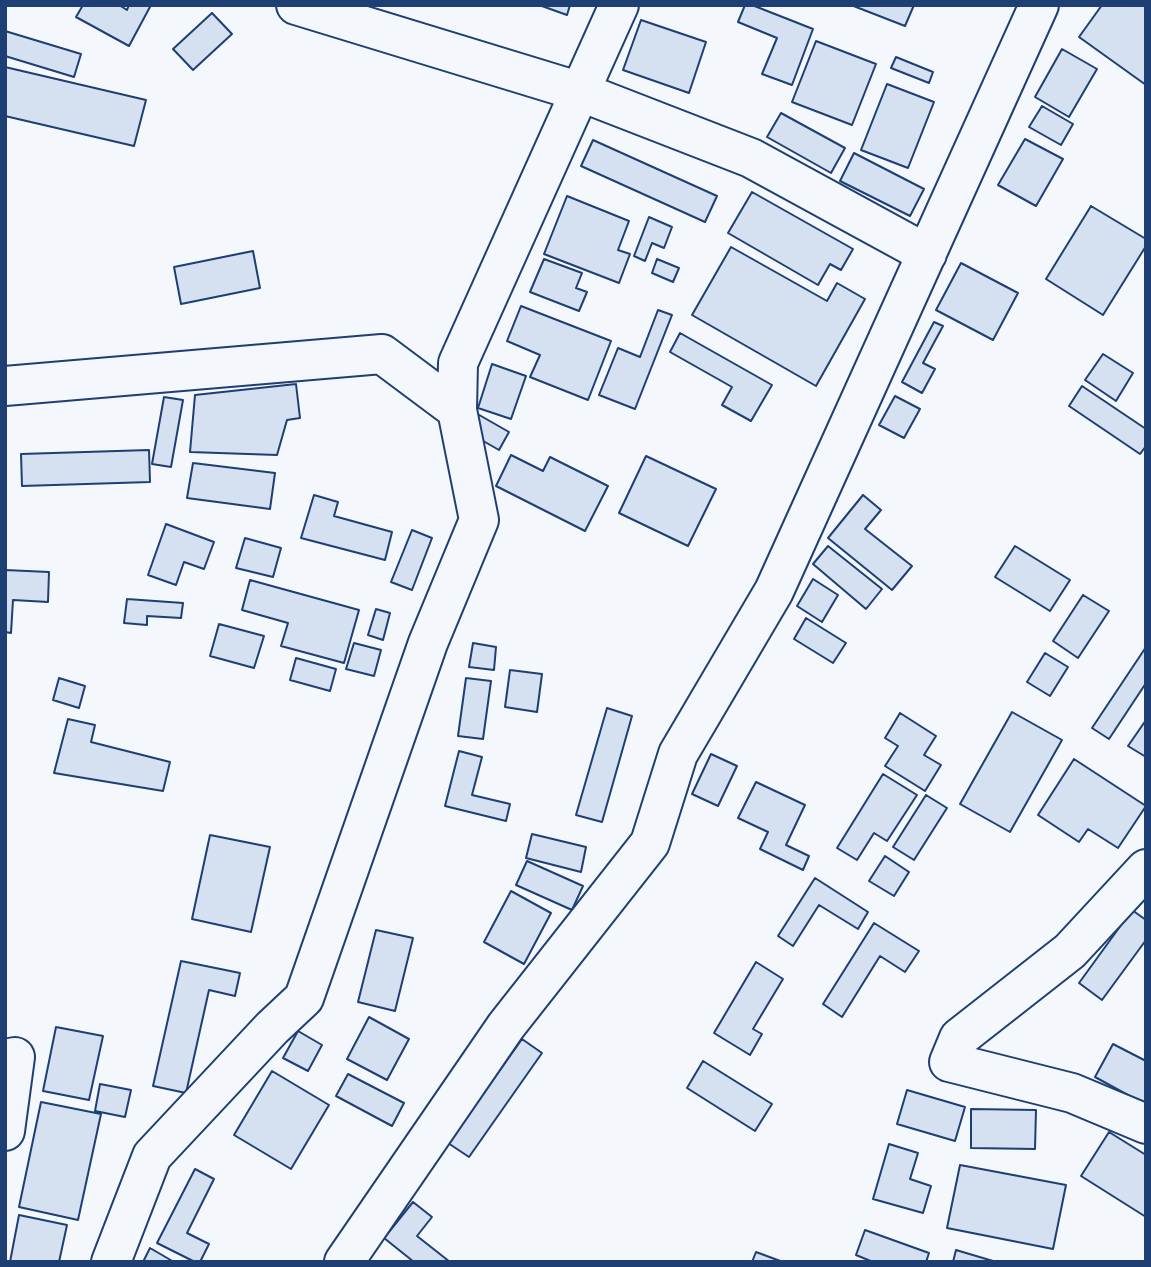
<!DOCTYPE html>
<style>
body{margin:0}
#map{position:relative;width:1151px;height:1267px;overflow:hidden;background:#f4f7fb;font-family:Barlow,sans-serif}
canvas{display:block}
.frame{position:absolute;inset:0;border:7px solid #1d3f73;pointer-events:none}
</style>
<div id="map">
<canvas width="1151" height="1267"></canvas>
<div class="frame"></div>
</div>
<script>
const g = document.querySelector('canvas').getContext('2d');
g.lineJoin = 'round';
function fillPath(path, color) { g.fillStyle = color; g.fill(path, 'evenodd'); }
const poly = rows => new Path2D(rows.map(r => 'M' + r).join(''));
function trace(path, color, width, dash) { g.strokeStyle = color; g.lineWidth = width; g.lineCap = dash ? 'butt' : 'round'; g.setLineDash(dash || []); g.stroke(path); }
const building = poly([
 [83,5,119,5,127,10,129,5,151,5,129,46,76,17,83,5],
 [539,5,570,5,567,15,539,5],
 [745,5,752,5,813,29,792,85,762,74,777,38,738,22,745,5],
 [851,5,914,5,905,26,851,5],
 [1102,5,1146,5,1146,85,1079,37,1102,5],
 [212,13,232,34,193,70,173,49,212,13],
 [641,20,706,42,689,93,623,70,641,20],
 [5,31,81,54,74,77,5,56,5,31],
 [816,41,876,64,852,125,792,102,816,41],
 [1062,49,1097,69,1069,117,1035,97,1062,49],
 [896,57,933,72,929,83,891,68,896,57],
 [5,67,146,100,134,146,5,116,5,67],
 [887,84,934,102,908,168,861,150,887,84],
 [1042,106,1073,124,1061,145,1029,127,1042,106],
 [781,113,845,148,831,173,767,137,781,113],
 [1025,139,1063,159,1036,206,998,185,1025,139],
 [593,140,717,196,705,222,581,166,593,140],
 [854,153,924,189,910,216,840,181,854,153],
 [752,192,853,249,841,270,830,264,818,285,728,233,752,192],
 [567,196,629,221,618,250,630,254,619,283,544,254,567,196],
 [1091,206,1146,239,1146,246,1103,315,1046,279,1091,206],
 [649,217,672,227,664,248,652,243,645,261,634,256,649,217],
 [731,247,827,301,837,283,865,299,816,386,692,315,731,247],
 [253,251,260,288,181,304,174,267,253,251],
 [544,259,582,273,576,288,587,292,579,311,530,292,544,259],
 [657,259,679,268,673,282,652,273,657,259],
 [961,263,1018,293,993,340,936,310,961,263],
 [521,306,611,341,588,400,530,377,540,355,507,341,521,306],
 [658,310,672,315,635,409,599,395,618,348,640,357,658,310],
 [934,322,943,326,923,363,935,369,922,393,902,382,934,322],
 [680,333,772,385,751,421,722,405,732,387,670,352,680,333],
 [1103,354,1133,373,1116,401,1085,380,1103,354],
 [492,364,526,376,511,419,478,408,492,364],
 [296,384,300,418,287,420,277,455,190,452,195,395,296,384],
 [1082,386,1146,429,1146,446,1140,454,1069,406,1082,386],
 [895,396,920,409,904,438,879,425,895,396],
 [164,397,183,400,171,467,152,464,164,397],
 [474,412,509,432,499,450,464,430,474,412],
 [149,450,150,482,22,486,21,454,149,450],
 [511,455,543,471,550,457,608,486,585,531,496,486,511,455],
 [646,456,716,489,688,546,619,513,646,456],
 [193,463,275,473,270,509,187,498,193,463],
 [314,495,338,502,334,516,392,532,385,560,301,538,314,495],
 [863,495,881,510,865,529,912,566,892,590,828,538,863,495],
 [166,524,214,542,204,569,184,562,176,585,148,575,166,524],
 [412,530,432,538,412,590,391,582,412,530],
 [245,538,281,548,273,577,236,568,245,538],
 [828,546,882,589,866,609,813,564,828,546],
 [1015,546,1070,580,1050,611,995,577,1015,546],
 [5,570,49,572,48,602,13,600,11,633,5,632,5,570],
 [813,579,838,595,822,622,797,606,813,579],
 [250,580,359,610,344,663,281,646,288,623,242,610,250,580],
 [1083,595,1109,611,1078,658,1053,641,1083,595],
 [127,599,183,603,181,618,147,616,147,625,124,623,127,599],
 [376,609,390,613,383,640,368,635,376,609],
 [806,618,846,643,833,663,794,639,806,618],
 [219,624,264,636,254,668,210,656,219,624],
 [354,643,381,650,374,676,346,669,354,643],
 [473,643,496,647,494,670,469,667,473,643],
 [1146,647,1146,683,1109,739,1092,728,1146,647],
 [1045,653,1068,667,1050,696,1027,682,1045,653],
 [296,658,336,669,330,691,290,680,296,658],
 [510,670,542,674,537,712,505,707,510,670],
 [59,678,85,686,79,708,53,700,59,678],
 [466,678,491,681,483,739,458,736,466,678],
 [607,708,632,716,602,822,576,815,607,708],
 [1012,712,1062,740,1010,832,960,804,1012,712],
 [900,713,936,736,924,755,941,765,925,791,885,766,898,746,885,738,900,713],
 [68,719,95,725,91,742,170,762,163,791,54,773,68,719],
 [1146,720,1146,757,1128,746,1146,720],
 [459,751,482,757,472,795,510,804,506,821,445,806,459,751],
 [711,754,737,766,718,806,692,794,711,754],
 [1074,759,1146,806,1118,848,1088,829,1079,842,1038,815,1074,759],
 [883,774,917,795,887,841,874,833,857,860,837,848,883,774],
 [756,782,805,805,786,845,809,856,803,870,760,849,768,832,738,818,756,782],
 [926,795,947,808,914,860,893,847,926,795],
 [532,834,586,847,581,872,526,858,532,834],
 [210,835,270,847,251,932,192,919,210,835],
 [885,856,909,872,894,896,869,881,885,856],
 [527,861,583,886,572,910,516,885,527,861],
 [815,878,868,912,858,929,819,905,793,946,778,936,815,878],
 [511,891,551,913,524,964,484,942,511,891],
 [1132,910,1146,920,1146,940,1102,1000,1079,983,1132,910],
 [874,923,919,951,905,972,880,956,842,1017,823,1004,874,923],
 [376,930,413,938,395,1011,358,1002,376,930],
 [181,961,240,973,235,996,209,990,186,1093,153,1086,181,961],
 [756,962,783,979,753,1029,762,1034,750,1055,714,1033,756,962],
 [369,1017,409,1039,387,1080,347,1059,369,1017],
 [56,1027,103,1036,89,1100,43,1091,56,1027],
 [298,1031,322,1045,308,1071,283,1058,298,1031],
 [522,1039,542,1053,469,1157,448,1143,522,1039],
 [1113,1044,1146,1061,1146,1105,1095,1077,1113,1044],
 [703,1061,772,1104,755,1131,687,1088,703,1061],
 [272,1071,329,1105,291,1169,234,1135,272,1071],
 [348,1074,404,1103,392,1126,336,1096,348,1074],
 [100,1084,131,1090,125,1117,95,1111,100,1084],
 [907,1090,965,1107,955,1141,897,1124,907,1090],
 [41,1102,101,1114,78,1220,19,1207,41,1102],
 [971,1109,1036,1110,1035,1149,971,1148,971,1109],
 [1109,1132,1146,1155,1146,1217,1081,1176,1109,1132],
 [889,1144,918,1153,910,1179,931,1186,923,1213,873,1199,889,1144],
 [960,1165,1066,1185,1053,1249,947,1228,960,1165],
 [195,1169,214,1179,187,1233,209,1244,200,1262,195,1262,157,1243,195,1169],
 [413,1202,432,1217,417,1236,450,1262,414,1262,384,1238,413,1202],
 [19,1215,67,1225,59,1262,10,1262,19,1215],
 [865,1230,929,1253,926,1262,873,1262,856,1255,865,1230],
 [150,1248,174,1262,143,1262,150,1248],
 [956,1250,993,1261,993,1262,953,1262,956,1250],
 [756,1252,783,1262,752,1262,756,1252]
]);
fillPath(building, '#d5e0f0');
trace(building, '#1d3f73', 2);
const minor = poly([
 [296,5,581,92,751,158,927,254],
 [5,386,382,354,457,410],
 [1146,869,1070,951,959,1038,949,1062,1072,1093,1146,1124],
 [5,1059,15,1057,5,1131],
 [111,1262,152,1156,272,1028,304,998,428,643,479,520,457,410,458,363,619,5],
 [344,1262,506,1026,650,843,678,754,774,591,1039,5]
]);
trace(minor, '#1d3f73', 42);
trace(minor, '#f4f7fb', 38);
</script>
